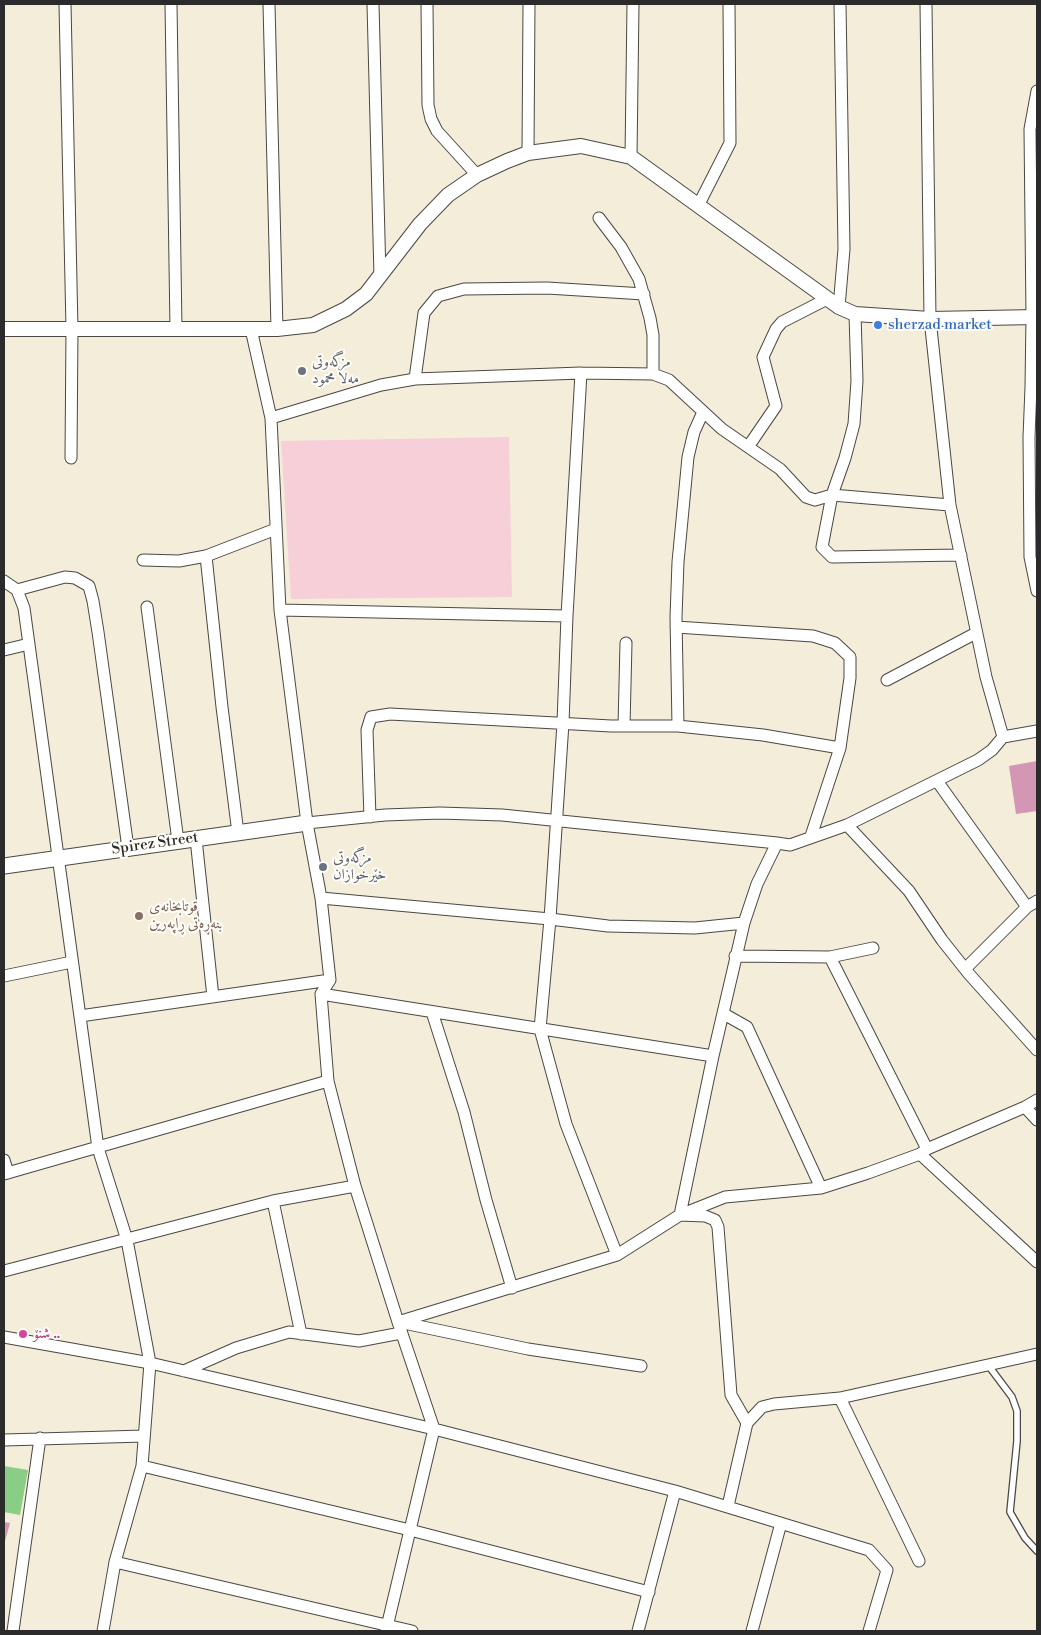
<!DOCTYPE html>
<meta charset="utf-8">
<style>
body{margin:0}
#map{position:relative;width:1041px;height:1635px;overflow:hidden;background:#f4edd9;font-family:"Libre Bodoni",serif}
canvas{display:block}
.frame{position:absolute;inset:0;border:5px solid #2b2b2b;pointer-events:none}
</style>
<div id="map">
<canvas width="1041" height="1635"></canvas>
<div class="frame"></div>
</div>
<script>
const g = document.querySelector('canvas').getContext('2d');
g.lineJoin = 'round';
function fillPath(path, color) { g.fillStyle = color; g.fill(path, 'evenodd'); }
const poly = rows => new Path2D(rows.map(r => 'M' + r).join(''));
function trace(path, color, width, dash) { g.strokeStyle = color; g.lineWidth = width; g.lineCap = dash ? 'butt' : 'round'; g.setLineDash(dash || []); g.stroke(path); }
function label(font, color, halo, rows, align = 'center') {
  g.font = font + ' "Libre Bodoni",Amiri,serif'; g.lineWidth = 4; g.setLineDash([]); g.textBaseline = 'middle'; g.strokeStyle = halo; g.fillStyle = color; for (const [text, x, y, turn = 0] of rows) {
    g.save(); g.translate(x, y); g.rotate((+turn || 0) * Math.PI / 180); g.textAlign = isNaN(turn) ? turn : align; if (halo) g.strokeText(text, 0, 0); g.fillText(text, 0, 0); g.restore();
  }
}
fillPath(poly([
 [509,437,512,597,291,599,281,441]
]), '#f6cfd8');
fillPath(poly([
 [4,1466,28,1470,20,1515,4,1512]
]), '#8acd86');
fillPath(poly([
 [1037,761,1037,811,1016,814,1009,766],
 [4,1522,10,1523,4,1545]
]), '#d396b5');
const service = poly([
 [988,1365,1012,1397,1017,1411,1017,1441,1010,1512,1025,1538,1037,1551]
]);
const minor = poly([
 [65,4,72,329,71,458],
 [171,4,176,329],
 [269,4,277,329],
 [373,4,380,277],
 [427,4,428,105,431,119,437,131,477,175],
 [1037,91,1030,129,1032,317,1031,387,1029,437,1030,557,1037,591],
 [528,153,529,4],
 [631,157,633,4],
 [698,206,730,143,729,4],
 [599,218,621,247,639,279,650,318,653,335,653,374],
 [839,307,844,249,840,4],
 [855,314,857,381,854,424,845,458,832,495,822,547,832,557,961,555],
 [251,329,271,418,280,610,307,823,321,898,330,980,321,994,328,1081,355,1186,398,1322,434,1429,386,1631],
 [581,373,567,616,563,723,550,919,540,1029,566,1124,617,1255],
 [415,379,424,313,438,296,464,289,547,288,644,294],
 [271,418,381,385,415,379,581,373,653,374,669,380,722,429,780,469,806,497,815,500,832,495,950,505],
 [748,447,776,406,763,357,776,329,782,322,827,299],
 [206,556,222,707,238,833],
 [143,560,179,561,206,556,276,529],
 [4,581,17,590,24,608,98,1148,127,1240,150,1363,142,1466,115,1562,103,1631],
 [17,590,65,577,75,578,89,586,93,601,98,632,128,848],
 [147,607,178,841],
 [280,610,567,616],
 [676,627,813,636,835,643,850,657,850,678,840,748,811,836],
 [4,650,29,644],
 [887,680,976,633],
 [624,726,626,643],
 [678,726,676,617,678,562,688,457,694,432,703,412],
 [1003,737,1037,731],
 [937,781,1027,907,1037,901],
 [370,817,367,730,371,717,390,714,611,726,678,726,763,735,840,748],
 [307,823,385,815,440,813,502,815,777,843],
 [847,825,909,891,942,940,969,974,1037,1050],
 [196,839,213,997],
 [321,898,550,919,608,926,695,928,744,923],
 [735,956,830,957,873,948],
 [830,957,927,1149],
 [965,969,1027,907],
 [4,976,72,962],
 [321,994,713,1056,744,923,757,884,777,843,790,845,847,825,978,760,992,750,1003,737,986,677,950,505,930,319,926,4],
 [432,1012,464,1112,486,1200,512,1288],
 [724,1014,747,1027,821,1188],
 [80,1016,330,980],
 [713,1056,680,1215,705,1216,715,1220,718,1227,731,1395,747,1423],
 [1025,1107,1037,1120],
 [920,1154,1037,1262],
 [4,1160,8,1173],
 [4,1174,328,1081],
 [273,1201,301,1334],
 [4,1271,273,1201,355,1186],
 [398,1322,617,1255,680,1215,725,1197,821,1188,868,1173,920,1154,927,1149,1025,1107,1037,1100],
 [399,1322,528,1349,641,1366],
 [4,1337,150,1363,434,1429,675,1491,869,1550,887,1570,869,1631],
 [184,1371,236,1348,289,1332,359,1341,401,1333],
 [840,1398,919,1561],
 [4,1440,144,1436],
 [142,1466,410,1530,649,1592],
 [728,1506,747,1423,762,1407,774,1404,840,1398,1037,1354],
 [115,1562,412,1631],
 [13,1631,40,1438],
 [638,1631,675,1491],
 [752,1631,781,1523]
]);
const tertiary = poly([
 [4,329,277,329,313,325,346,309,366,294,420,224,448,195,477,175,507,161,528,153,581,146,631,157,839,307,855,314,930,319,1037,317]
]);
const secondary = poly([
 [4,866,307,823]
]);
trace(service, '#494845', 8);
trace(minor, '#494845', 13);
trace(tertiary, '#494845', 16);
trace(secondary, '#494845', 17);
trace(service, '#fff', 5.5);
trace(minor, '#fff', 11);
trace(tertiary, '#fff', 14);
trace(secondary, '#fff', 15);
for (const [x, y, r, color] of [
 [878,325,5,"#3f7fe0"],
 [302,371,5,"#6b7280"],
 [323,867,5,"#6b7280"],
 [139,916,5,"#8d6e63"],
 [23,1334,5,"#d1479c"]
]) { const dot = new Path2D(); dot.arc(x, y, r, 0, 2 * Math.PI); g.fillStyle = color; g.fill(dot); trace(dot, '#fdfcf7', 2); }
label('15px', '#366cbe', '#fdfcf7', [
 ["sherzad market",888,325]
], 'left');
label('15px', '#5b616d', '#fdfcf7', [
 ["مزگه‌وتی",312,362],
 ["مه‌لا محمود",312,379],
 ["مزگەوتی",333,858],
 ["خێرخوازان",333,875]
], 'left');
label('15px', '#2b2b2b', '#fdfcf7', [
 ["Spirez Street",155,844,-8]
]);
label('15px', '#785e54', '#fdfcf7', [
 ["قوتابخانەی",149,907],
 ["بنەڕەتی ڕاپەرین",149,924]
], 'left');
label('15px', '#b23c85', '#fdfcf7', [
 ["شنۆ ..",33,1334]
], 'left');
</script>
